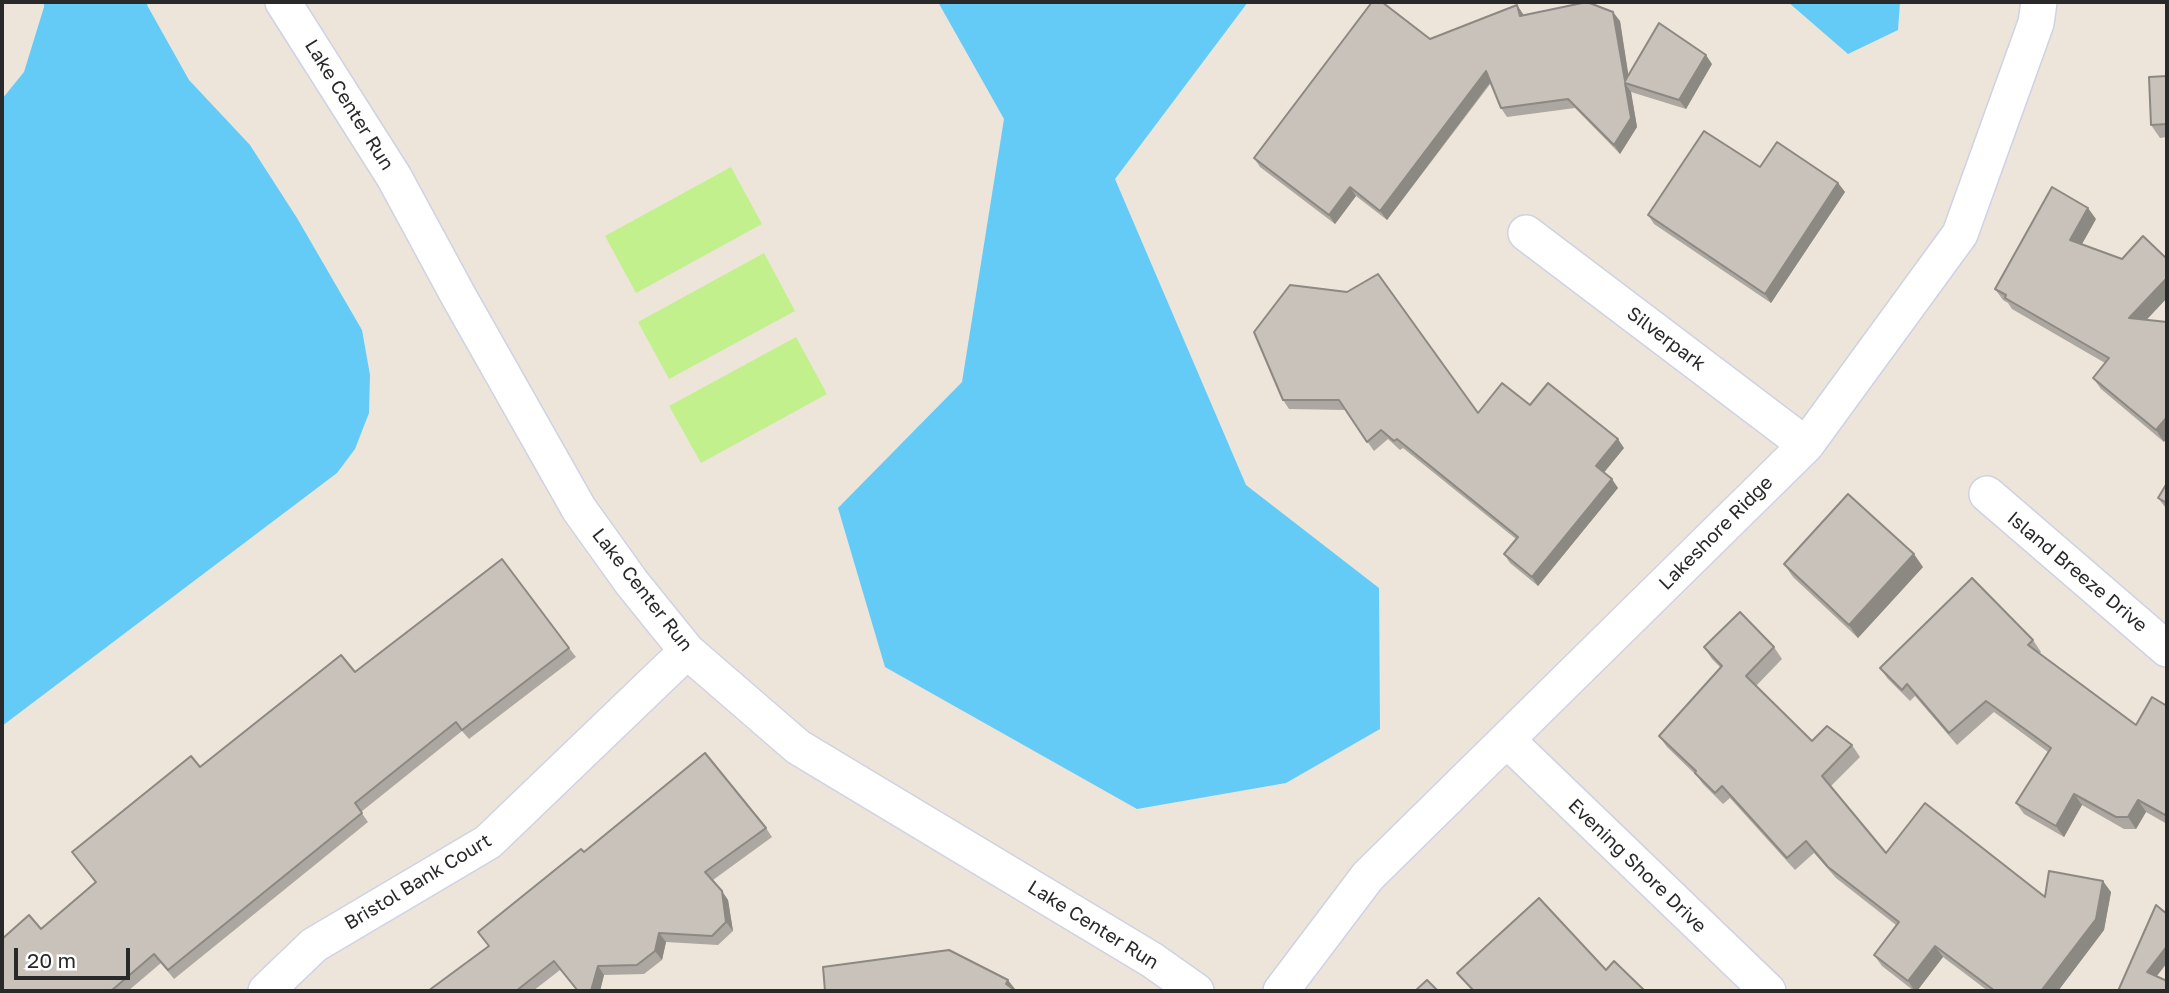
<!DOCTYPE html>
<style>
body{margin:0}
#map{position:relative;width:2169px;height:993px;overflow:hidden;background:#ede5da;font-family:"Golos Text",sans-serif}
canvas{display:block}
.frame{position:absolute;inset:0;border:4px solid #292929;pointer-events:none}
.scale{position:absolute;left:14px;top:948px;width:116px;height:32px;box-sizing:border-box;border:4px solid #292929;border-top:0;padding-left:9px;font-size:21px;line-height:24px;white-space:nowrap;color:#292929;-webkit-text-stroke:5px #fff;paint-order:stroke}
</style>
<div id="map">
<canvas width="2169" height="993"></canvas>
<div class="frame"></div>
<div class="scale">20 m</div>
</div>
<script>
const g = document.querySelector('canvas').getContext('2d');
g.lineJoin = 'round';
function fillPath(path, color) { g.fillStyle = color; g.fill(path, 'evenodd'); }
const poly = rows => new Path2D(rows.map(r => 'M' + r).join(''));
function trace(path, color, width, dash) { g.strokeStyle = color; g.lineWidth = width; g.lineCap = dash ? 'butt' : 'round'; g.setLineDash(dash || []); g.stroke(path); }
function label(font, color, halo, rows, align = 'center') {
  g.font = font + ' "Golos Text",sans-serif'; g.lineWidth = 7; g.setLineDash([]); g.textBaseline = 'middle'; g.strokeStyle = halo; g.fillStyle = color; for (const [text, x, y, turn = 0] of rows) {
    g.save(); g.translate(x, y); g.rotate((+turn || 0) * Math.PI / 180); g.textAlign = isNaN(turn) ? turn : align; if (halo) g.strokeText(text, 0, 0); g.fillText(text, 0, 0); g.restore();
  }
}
fillPath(poly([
 [731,167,762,224,636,293,605,236],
 [764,253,795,311,669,379,638,322],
 [796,337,827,394,701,463,669,406]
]), '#c2f08d');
fillPath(poly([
 [44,2,148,2,147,5,189,80,250,145,297,218,362,330,370,375,369,413,355,449,337,473,2,726,2,99,24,72,44,7],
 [938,2,1248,2,1115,179,1246,485,1379,588,1380,729,1286,783,1137,809,885,667,838,508,962,382,1004,119],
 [1788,2,1900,2,1898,30,1848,54]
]), '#64cbf7');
const minor = poly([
 [283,2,394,177,459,297,579,509,632,583,687,651,798,747,1152,960,1196,991],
 [1526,233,1806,445],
 [1987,494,2167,649],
 [1507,740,1768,991],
 [266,991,314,945,488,842,687,651],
 [1281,991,1368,876,1806,445,1960,234,2036,23,2039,2]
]);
trace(minor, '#cfd2e4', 38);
trace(minor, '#fff', 35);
fillPath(poly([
 [1517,5,1524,16,1620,21,1628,75,1712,64,1686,109,1631,92,1637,127,1620,154,1575,108,1507,117,1501,108,1491,83,1387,220,1356,196,1335,224,1260,167,1254,158,1430,39],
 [2167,76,2167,137,2160,138,2151,125],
 [1760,167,1838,183,1845,192,1771,303,1654,224,1648,215],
 [2096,219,2082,244,2122,259,2167,259,2167,298,2146,320,2164,442,2101,389,2093,378,2105,363,2012,309,2008,303,2003,300,1995,289],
 [1254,332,1478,413,1530,405,1624,448,1604,472,1618,488,1538,586,1510,563,1504,554,1516,539,1403,448,1400,450,1388,439,1374,451,1345,410,1289,409,1283,400],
 [2167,483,2167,508,2165,507,2158,498],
 [1784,564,1923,567,1858,638,1793,577],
 [2033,640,2041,652,2039,654,2136,725,2167,706,2167,824,2146,812,2136,829,2124,829,2082,805,2064,837,2024,814,2016,803,2048,752,1994,712,1957,745,1915,696,1910,701,1888,679,1880,668],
 [1704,647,1774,647,1782,659,1756,686,1812,741,1852,745,1860,757,1831,786,1886,853,2045,897,2111,892,2104,930,2058,991,1988,991,1943,957,1917,991,1914,991,1882,966,1874,955,1896,925,1836,878,1814,853,1795,870,1730,798,1723,804,1703,784,1697,776,1667,747,1659,736,1721,668,1712,659],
 [569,648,576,657,469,739,462,731,361,812,368,822,174,979,161,963,128,991,2,991,41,929,95,882,72,852,200,767,355,672],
 [766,828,772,837,713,880,728,900,733,931,718,945,666,942,662,960,644,974,604,975,600,991,577,991,560,970,533,991,428,991,489,946,478,932,584,852]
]), '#aca7a0');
fillPath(poly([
 [1517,5,1523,14,1526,25,1520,16],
 [1613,12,1620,21,1630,85,1625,81],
 [1706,55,1712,64,1686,109,1679,100],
 [1486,71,1492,80,1387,220,1380,211],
 [1625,83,1631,92,1637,127,1620,154,1614,145],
 [1838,183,1845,192,1771,303,1765,294],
 [1350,187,1356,196,1335,224,1329,215],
 [2088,208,2096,219,2078,251,2070,240],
 [2167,278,2167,298,2137,330,2129,318],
 [2167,417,2167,438,2164,442,2156,430],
 [1618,439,1624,448,1602,475,1596,466],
 [1612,479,1618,488,1538,586,1532,577],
 [1914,554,1923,567,1858,638,1849,625],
 [2074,794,2082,805,2064,837,2056,826],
 [2138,800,2146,812,2136,829,2128,817],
 [2103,881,2111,892,2104,930,2058,991,2041,991],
 [722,891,728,900,733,931,726,922],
 [659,933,666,942,662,960,655,951],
 [1935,946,1943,957,1917,991,1915,991,1908,981],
 [2167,946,2167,963,2153,981,2147,972],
 [598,966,604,975,600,991,591,991],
 [1008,980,1015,989,1013,991,1006,984]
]), '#8c8882');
const building = poly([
 [1372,2,1382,2,1430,39,1517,5,1520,16,1587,2,1613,12,1625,81,1659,23,1706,55,1679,100,1625,83,1631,118,1614,145,1568,99,1501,108,1486,71,1380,211,1350,187,1329,215,1254,158,1372,2],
 [2167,76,2167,124,2151,125,2149,77,2167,76],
 [1704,131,1760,167,1777,142,1838,183,1765,294,1648,215,1704,131],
 [2052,187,2088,208,2070,240,2122,259,2143,236,2167,259,2167,278,2129,318,2167,322,2167,417,2156,430,2093,378,2109,358,2005,298,2006,295,1995,289,2052,187],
 [1378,274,1478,413,1502,383,1530,405,1548,383,1618,439,1596,466,1612,479,1532,577,1504,554,1518,537,1397,439,1394,441,1381,430,1367,442,1339,400,1283,400,1254,332,1290,285,1347,292,1378,274],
 [2167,483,2167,503,2158,498,2167,483],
 [1848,494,1914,554,1849,625,1784,564,1848,494],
 [502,559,569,648,462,730,456,722,355,803,362,813,168,970,154,954,111,991,2,991,2,939,29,915,41,929,96,882,72,852,191,756,200,767,341,655,355,672,502,559],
 [1972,578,2033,640,2028,645,2136,725,2152,697,2167,706,2167,816,2138,800,2128,817,2116,817,2074,794,2056,826,2016,803,2051,748,1986,701,1949,733,1907,684,1902,690,1880,668,1972,578],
 [1740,612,1774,647,1746,676,1812,741,1827,726,1852,745,1822,776,1886,853,1925,803,2045,897,2049,871,2103,881,2096,919,2041,991,1995,991,1935,946,1908,981,1874,955,1899,922,1828,867,1806,841,1787,858,1722,786,1715,793,1695,773,1696,771,1659,736,1722,666,1704,647,1740,612],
 [705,753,766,828,705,872,722,891,726,922,712,936,659,933,655,951,637,965,598,966,591,991,578,991,554,961,516,991,428,991,489,946,478,932,581,849,584,852,705,753],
 [1539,898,1606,970,1614,961,1645,991,1474,991,1457,973,1539,898],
 [2156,905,2167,914,2167,946,2147,972,2167,981,2167,991,2118,991,2156,905],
 [949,950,1008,980,1006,984,1016,991,825,991,823,967,949,950],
 [1427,980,1438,991,1415,991,1427,980]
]);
fillPath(building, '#c8c2ba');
trace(building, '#8c8882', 2);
label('19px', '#292929', '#fff', [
 ["Lake Center Run",349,105,58],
 ["Silverpark",1666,339,37],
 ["Lakeshore Ridge",1716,533,-45],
 ["Island Breeze Drive",2077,572,40],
 ["Lake Center Run",642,590,52],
 ["Evening Shore Drive",1637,866,44],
 ["Bristol Bank Court",418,882,-31],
 ["Lake Center Run",1093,925,32]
]);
</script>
